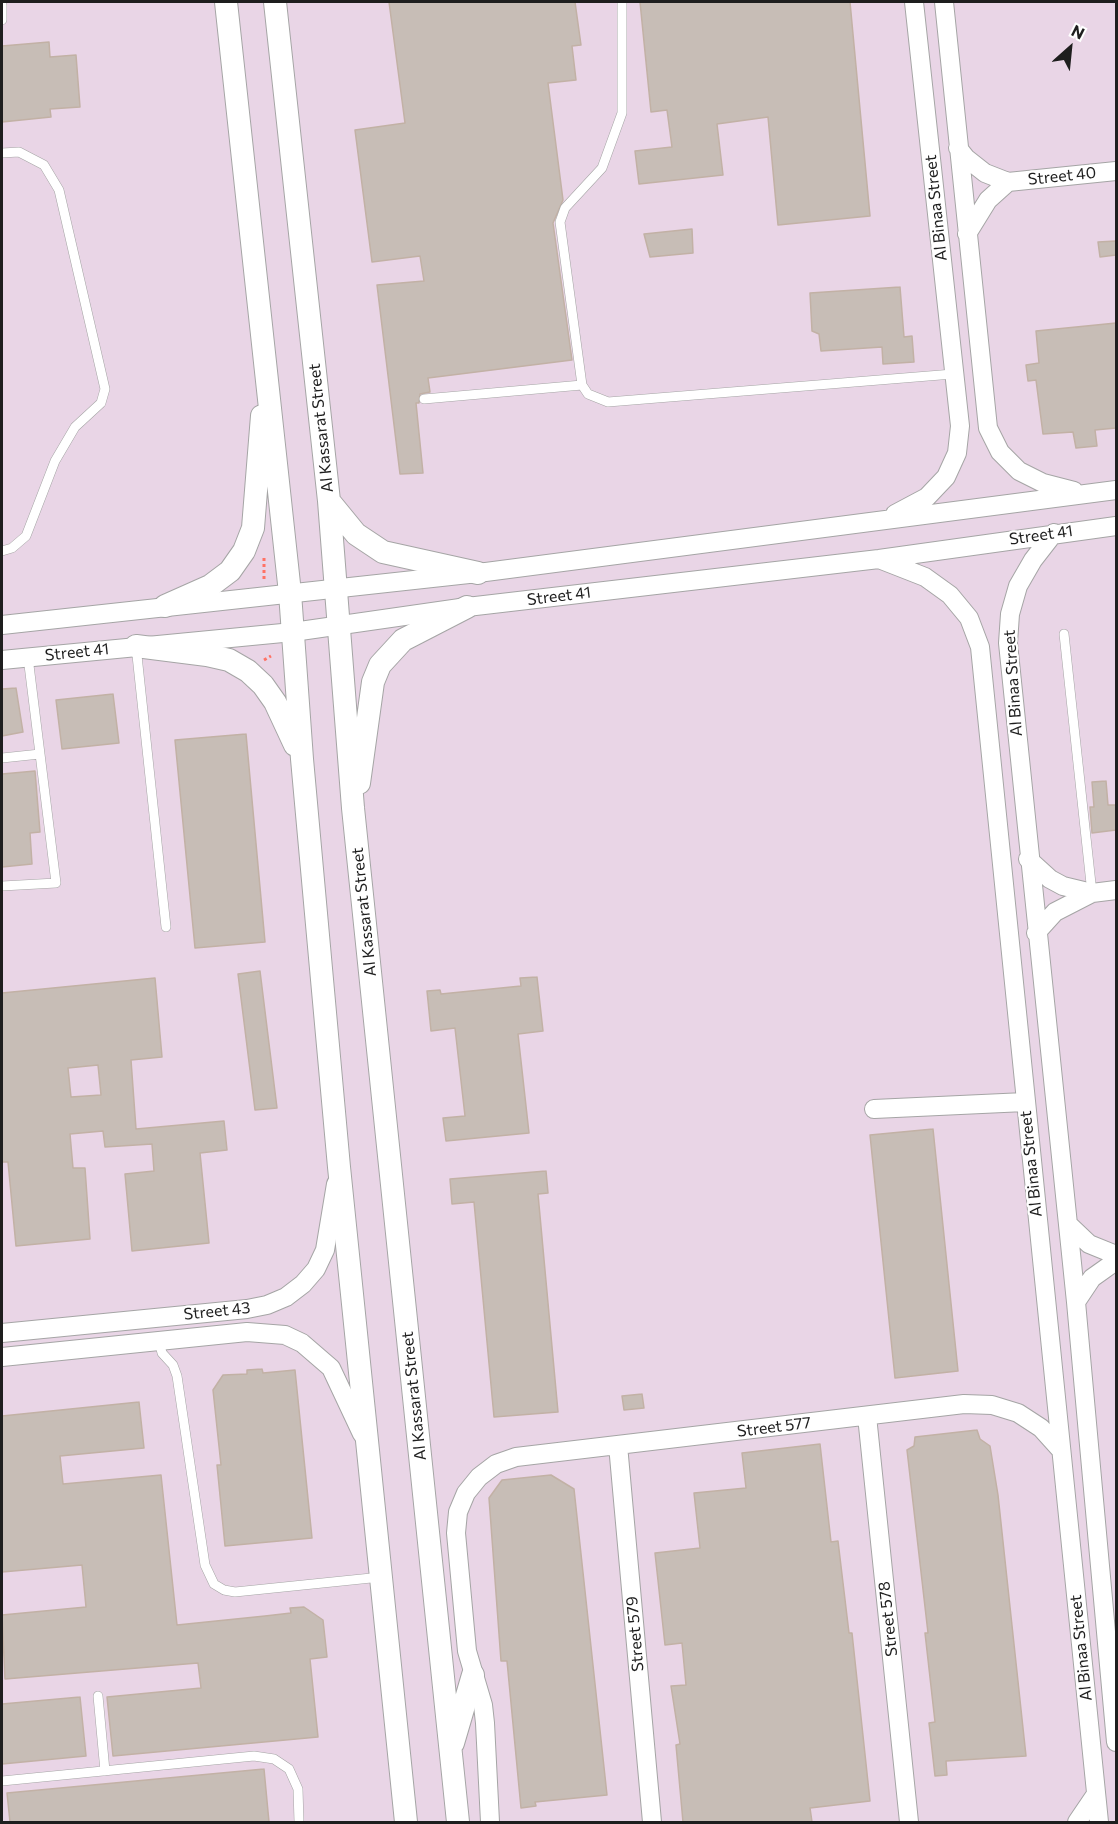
<!DOCTYPE html>
<style>
body{margin:0}
#map{position:relative;width:1118px;height:1824px;overflow:hidden;background:#f0ebe3;font-family:Commissioner,sans-serif}
canvas{display:block}
.frame{position:absolute;inset:0;border:3px solid #1e1e1e;pointer-events:none}
.north{position:absolute;left:1040px;top:18px;width:60px;height:60px;-webkit-text-stroke:4px #fff;paint-order:stroke;rotate:27deg;font-size:16px;font-weight:700;line-height:24px;text-align:center;color:#1e1e1e}
.north::after{content:'';display:block;margin:auto;width:21px;height:27px;background:#1e1e1e;clip-path:polygon(50% 0,100% 100%,50% 72%,0 100%)}
</style>
<div id="map">
<canvas width="1118" height="1824"></canvas>
<div class="frame"></div>
<div class="north">N</div>
</div>
<script>
const g = document.querySelector('canvas').getContext('2d');
g.lineJoin = 'round';
function fillPath(path, color) { g.fillStyle = color; g.fill(path, 'evenodd'); }
const poly = rows => new Path2D(rows.map(r => 'M' + r).join(''));
function trace(path, color, width, dash) { g.strokeStyle = color; g.lineWidth = width; g.lineCap = dash ? 'butt' : 'round'; g.setLineDash(dash || []); g.stroke(path); }
function label(font, color, halo, rows, align = 'center') {
  g.font = font + ' Commissioner,sans-serif'; g.lineWidth = 4.5; g.setLineDash([]); g.textBaseline = 'middle'; g.strokeStyle = halo; g.fillStyle = color; for (const [text, x, y, turn = 0] of rows) {
    g.save(); g.translate(x, y); g.rotate((+turn || 0) * Math.PI / 180); g.textAlign = isNaN(turn) ? turn : align; if (halo) g.strokeText(text, 0, 0); g.fillText(text, 0, 0); g.restore();
  }
}
fillPath(poly([
 [2,2,1116,2,1116,1822,2,1822]
]), '#e9d5e6');
const building = poly([
 [389,2,575,2,581,45,572,46,576,80,548,83,563,200,553,223,572,360,428,378,430,392,420,394,419,403,416,403,423,473,400,474,377,285,424,281,420,256,372,262,355,130,405,123,389,2],
 [640,2,850,2,870,216,778,225,768,117,717,124,723,175,639,184,635,151,672,147,667,110,651,112,640,2],
 [49,42,50,57,76,55,80,107,50,109,51,117,2,122,2,46,49,42],
 [692,229,693,253,650,257,644,234,692,229],
 [1116,241,1116,255,1100,257,1098,242,1116,241],
 [900,287,904,337,912,336,914,362,883,364,882,347,821,351,819,334,812,331,810,293,900,287],
 [1116,323,1116,428,1095,430,1097,446,1076,448,1073,432,1043,434,1036,380,1028,381,1026,365,1039,363,1036,331,1116,323],
 [16,688,23,732,2,736,2,689,16,688],
 [113,694,119,743,62,749,56,700,113,694],
 [246,734,265,942,195,948,175,740,246,734],
 [35,771,40,832,30,833,32,864,2,867,2,774,35,771],
 [1106,781,1108,805,1116,805,1116,830,1092,833,1090,807,1094,807,1092,782,1106,781],
 [260,971,277,1108,255,1110,238,974,260,971],
 [537,977,543,1031,518,1034,529,1133,446,1141,443,1118,465,1116,455,1028,431,1031,427,991,440,990,441,994,521,986,520,978,537,977],
 [155,978,162,1057,131,1060,136,1129,224,1121,227,1150,200,1153,209,1243,132,1251,125,1174,154,1171,152,1144,105,1147,103,1131,70,1134,73,1168,85,1168,90,1239,16,1246,8,1162,2,1162,2,993,155,978],
 [98,1065,101,1095,71,1097,68,1068,98,1065],
 [933,1129,958,1371,895,1378,870,1135,933,1129],
 [546,1171,548,1193,538,1194,558,1412,494,1417,474,1202,452,1204,450,1179,546,1171],
 [262,1369,263,1373,295,1370,312,1538,225,1546,217,1465,221,1465,213,1390,223,1375,247,1374,247,1370,262,1369],
 [642,1394,644,1408,624,1410,622,1396,642,1394],
 [139,1402,144,1448,60,1456,63,1484,161,1475,177,1625,265,1616,291,1613,290,1608,304,1607,323,1620,327,1657,310,1659,318,1737,113,1756,107,1697,201,1688,198,1663,5,1679,2,1615,86,1607,82,1565,2,1572,2,1416,139,1402],
 [977,1430,980,1439,990,1446,998,1495,1026,1756,946,1761,947,1775,935,1776,929,1723,935,1722,925,1633,928,1633,907,1450,914,1446,915,1437,977,1430],
 [820,1444,831,1542,838,1541,849,1633,852,1633,870,1801,810,1808,812,1822,683,1822,676,1745,680,1744,671,1686,686,1685,682,1643,665,1645,655,1553,700,1548,694,1493,746,1488,742,1453,820,1444],
 [551,1475,574,1489,607,1795,535,1802,536,1806,521,1808,507,1661,501,1661,489,1498,502,1480,551,1475],
 [80,1697,86,1756,2,1764,2,1704,80,1697],
 [264,1769,269,1822,10,1822,7,1793,264,1769]
]);
fillPath(building, '#c7bdb6');
trace(building, '#c2b1a5', 1.5);
const service = poly([
 [622,2,622,113,602,168,565,208,560,222,582,385,588,394,608,402,953,374],
 [2,5,2,20],
 [2,153,19,152,44,165,59,190,105,389,101,403,75,427,55,461,26,536,12,548,2,551],
 [424,399,582,385],
 [1064,634,1092,893],
 [136,646,166,927],
 [2,758,40,754],
 [2,886,56,883,28,657],
 [159,1341,162,1353,173,1365,177,1376,205,1565,214,1584,224,1590,235,1592,381,1577],
 [98,1696,105,1771],
 [2,1781,254,1756,274,1759,289,1769,298,1789,299,1822]
]);
const minor = poly([
 [944,2,988,428,1000,452,1019,471,1043,483,1074,491],
 [958,148,966,158,985,173,1008,182,1116,171],
 [967,234,988,200,1008,182],
 [895,514,927,497,946,477,957,453,960,426,914,2],
 [1054,533,1033,560,1018,586,1010,614,1008,643,1076,1302,1116,1742],
 [879,559,925,577,950,595,969,618,980,647,1099,1822],
 [2,625,478,573,1116,490],
 [2,660,293,632,467,607,879,559,1116,526],
 [1028,859,1050,879,1063,886,1092,893,1116,890],
 [1036,933,1055,912,1092,893],
 [874,1109,1025,1102],
 [1069,1225,1089,1244,1116,1255],
 [1076,1302,1092,1278,1116,1261],
 [2,1333,247,1309,267,1305,286,1297,303,1284,316,1269,325,1250,336,1184],
 [2,1357,247,1332,285,1335,302,1343,331,1368,362,1434],
 [867,1416,909,1822],
 [618,1445,652,1822],
 [490,1822,485,1723,483,1705,467,1651,456,1533,458,1512,466,1493,479,1477,496,1464,516,1457,964,1404,992,1405,1018,1413,1041,1428,1059,1448],
 [1077,1822,1096,1794]
]);
const tertiary = poly([
 [226,2,290,593,302,759,339,1167,406,1822],
 [275,2,329,501,353,808,458,1822],
 [329,501,356,534,383,552,478,573],
 [165,606,210,586,230,571,244,551,253,528,262,416],
 [136,646,207,655,229,660,248,671,263,685,275,702,295,745],
 [359,783,373,682,380,665,403,640,467,607],
 [453,1743,473,1675]
]);
trace(service, '#a5a5a5', 10);
trace(minor, '#a5a5a5', 20);
trace(tertiary, '#a5a5a5', 24);
trace(poly([
 [264,558,264,580],
 [264,660,271,656]
]), '#ff7265', 3, [3, 3]);
trace(service, '#fff', 9);
trace(minor, '#fff', 18);
trace(tertiary, '#fff', 22);
label('16px', '#1e1e1e', '#fff', [
 ["Street 40",1062,176,-6],
 ["Al Binaa Street",936,208,-96],
 ["Al Kassarat Street",321,428,-96],
 ["Street 41",1041,535,-8],
 ["Street 41",559,596,-7],
 ["Street 41",77,652,-6],
 ["Al Binaa Street",1013,683,-94],
 ["Al Kassarat Street",364,912,-96],
 ["Al Binaa Street",1031,1164,-96],
 ["Street 43",217,1311,-6],
 ["Al Kassarat Street",414,1396,-96],
 ["Street 577",774,1427,-7],
 ["Street 578",888,1619,-96],
 ["Street 579",635,1634,-95],
 ["Al Binaa Street",1081,1648,-96]
]);
</script>
